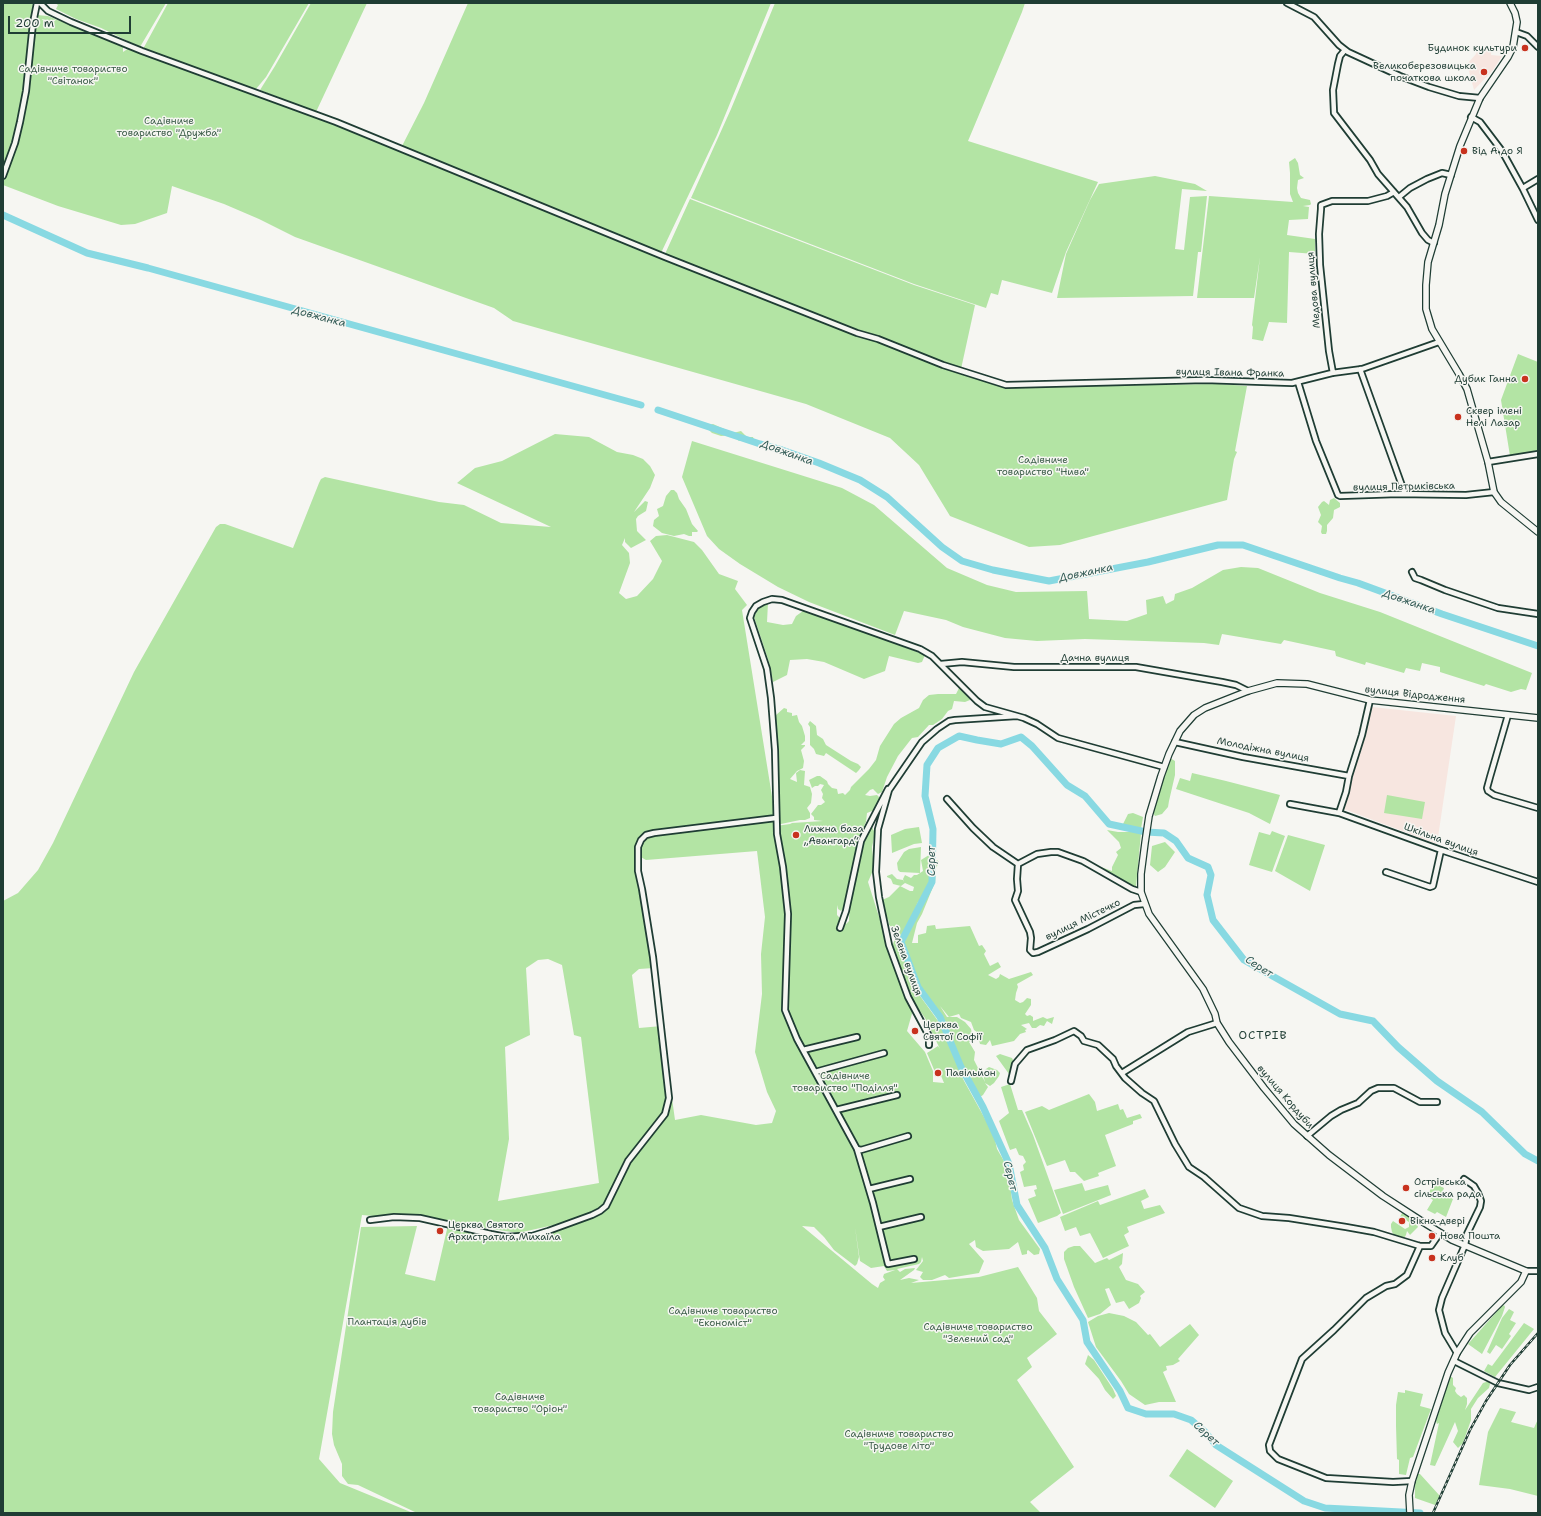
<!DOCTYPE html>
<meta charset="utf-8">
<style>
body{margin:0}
#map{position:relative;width:1541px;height:1516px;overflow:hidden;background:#f6f6f2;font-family:"Shantell Sans",sans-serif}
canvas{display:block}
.frame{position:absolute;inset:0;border:4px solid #1f3d34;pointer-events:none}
.scale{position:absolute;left:8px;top:16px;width:123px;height:18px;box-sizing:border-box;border:2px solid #1f3d34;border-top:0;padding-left:5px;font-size:12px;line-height:14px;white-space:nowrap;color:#1f3d34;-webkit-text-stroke:3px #f6f6f2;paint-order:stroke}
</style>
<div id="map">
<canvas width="1541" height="1516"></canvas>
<div class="frame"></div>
<div class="scale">200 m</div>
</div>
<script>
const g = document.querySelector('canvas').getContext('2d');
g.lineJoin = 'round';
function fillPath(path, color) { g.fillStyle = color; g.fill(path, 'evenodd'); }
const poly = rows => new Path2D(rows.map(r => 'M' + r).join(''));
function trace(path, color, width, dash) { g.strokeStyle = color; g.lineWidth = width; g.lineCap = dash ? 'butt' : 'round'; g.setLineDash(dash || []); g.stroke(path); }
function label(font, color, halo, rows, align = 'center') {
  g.font = font + ' "Shantell Sans",sans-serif'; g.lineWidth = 3; g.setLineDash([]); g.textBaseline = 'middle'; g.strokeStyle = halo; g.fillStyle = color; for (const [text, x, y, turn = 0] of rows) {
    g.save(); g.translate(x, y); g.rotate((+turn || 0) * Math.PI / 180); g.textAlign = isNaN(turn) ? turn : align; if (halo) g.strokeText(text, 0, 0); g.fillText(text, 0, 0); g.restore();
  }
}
fillPath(poly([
 [1477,47,1492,48,1491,55,1502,56,1493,70,1474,90,1467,64,1476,54],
 [1372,707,1456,716,1437,844,1344,809]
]), '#f7e6e0');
fillPath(poly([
 [3,3,33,3,24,85,17,126,3,169],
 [55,3,166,3,140,47,101,28,76,19,56,9,58,5],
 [168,3,309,3,266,77,256,89,143,49],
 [311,3,367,3,316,112,260,90,275,66],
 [468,3,771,3,717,135,661,253,402,146,424,103],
 [775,3,1025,3,1022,12,968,141,1098,182,1066,252,1052,293,1002,280,998,295,991,293,986,308,914,284,691,198,731,109],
 [37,15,48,16,123,46,123,52,129,48,294,108,901,350,982,380,1005,387,1219,384,1247,386,1235,451,1237,452,1234,459,1227,500,1060,545,1029,547,950,516,919,465,890,438,806,404,513,321,494,308,295,237,259,219,224,204,172,186,167,213,135,224,121,225,58,206,3,185,3,180,12,159,23,118],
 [1295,158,1298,163,1300,175,1304,178,1298,180,1297,188,1298,193,1301,198,1310,200,1311,204,1310,205,1303,206,1309,207,1308,219,1289,220,1287,235,1315,239,1315,254,1289,252,1287,323,1269,322,1263,341,1252,339,1253,327,1252,325,1260,257,1254,298,1197,298,1209,196,1293,202,1290,194,1290,173,1289,162],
 [1155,176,1195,184,1207,191,1182,189,1175,249,1184,250,1190,197,1207,196,1201,252,1198,252,1193,296,1057,298,1066,254,1090,200,1099,184],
 [690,199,914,285,975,305,961,369,769,296,665,254],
 [1518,354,1538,362,1538,452,1510,456,1501,400],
 [713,424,733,433,741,431,747,437,753,437,754,440,752,442,745,439,739,441,733,435,721,436,712,433,706,427,709,425],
 [555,434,589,437,617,452,633,455,643,459,650,466,655,475,650,488,634,512,645,501,648,502,646,511,638,516,636,519,637,531,646,540,631,548,625,542,625,538,622,545,629,553,630,563,619,593,626,599,637,596,653,579,662,561,650,541,656,536,667,535,694,542,702,550,719,574,738,581,735,589,747,605,742,610,775,815,779,796,777,741,776,737,776,715,784,708,787,709,787,712,792,713,792,716,797,715,799,722,802,726,805,736,805,741,801,745,805,745,805,746,801,750,804,761,803,768,797,771,790,779,797,782,796,773,800,770,805,771,804,785,810,787,812,794,811,803,807,808,810,813,810,818,805,820,800,820,781,824,776,823,776,826,790,824,792,823,823,821,814,820,814,817,811,814,818,805,821,805,825,802,822,798,823,794,821,790,824,785,820,784,818,786,815,786,812,788,809,780,817,776,820,776,827,781,828,784,832,788,837,789,838,794,843,793,845,795,850,790,851,787,869,769,876,760,880,746,894,724,901,718,919,708,923,700,929,695,938,694,956,694,959,688,963,688,969,694,970,700,965,702,954,701,952,709,948,711,942,719,933,725,929,725,918,737,912,738,898,756,887,777,882,792,878,794,873,789,870,790,865,795,870,796,877,795,880,798,879,801,877,809,867,813,866,822,864,826,863,835,858,841,846,903,843,909,841,911,838,909,837,905,837,915,846,924,849,921,850,885,860,844,868,830,872,827,875,833,872,847,874,868,868,882,894,964,913,1010,907,1031,925,1052,933,1071,933,1082,944,1083,939,1071,935,1072,927,1053,938,1046,940,1049,925,1018,907,993,892,946,895,939,899,939,899,947,905,953,903,944,907,932,932,881,934,863,937,860,939,862,936,868,935,882,922,914,917,923,912,943,918,943,918,935,926,933,927,926,935,925,936,929,970,926,979,946,982,945,986,951,984,954,990,966,998,962,1001,967,988,975,996,979,999,977,1000,974,1009,979,1031,972,1033,975,1017,984,1018,987,1016,993,1015,1000,1020,1003,1023,1002,1027,998,1031,999,1031,1005,1025,1014,1027,1016,1030,1015,1033,1017,1033,1021,1043,1017,1047,1019,1054,1017,1052,1024,1047,1021,1044,1026,1040,1025,1036,1028,1032,1028,1029,1023,1021,1025,1027,1029,1025,1030,1026,1032,1020,1034,1014,1041,992,1046,990,1040,986,1045,980,1044,979,1040,981,1035,974,1030,971,1022,961,1018,959,1014,949,1017,940,1006,947,1017,957,1017,965,1022,971,1029,973,1038,969,1042,975,1052,974,1060,985,1082,983,1075,986,1069,989,1067,997,1070,1000,1073,999,1076,994,1083,990,1086,985,1083,988,1087,983,1095,980,1097,975,1095,971,1086,972,1082,959,1063,963,1079,994,1135,997,1149,1008,1168,1012,1200,1019,1220,1040,1249,1039,1254,1034,1255,1028,1250,1027,1251,1027,1254,1022,1255,1018,1242,1009,1249,983,1251,976,1247,975,1240,969,1244,984,1261,979,1273,949,1278,945,1275,932,1280,923,1280,920,1277,923,1272,916,1270,923,1261,922,1257,921,1262,919,1264,897,1269,900,1272,905,1269,915,1268,914,1270,900,1280,909,1278,919,1280,911,1283,979,1277,1018,1267,1037,1298,1039,1311,1057,1334,1027,1358,1032,1367,1017,1380,1074,1467,1030,1502,1041,1513,417,1513,358,1485,348,1484,342,1476,342,1464,334,1445,332,1434,333,1412,361,1227,417,1226,405,1274,435,1281,448,1225,515,1237,541,1233,593,1217,585,1218,518,1233,453,1223,362,1215,319,1459,340,1483,413,1513,3,1513,3,901,18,893,38,870,53,843,134,672,216,527,220,524,225,524,293,548,319,483,321,479,325,477,439,502,464,505,501,523,551,527,457,483,475,468,502,461],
 [757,851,765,917,761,954,762,994,755,1052,767,1092,776,1111,772,1123,756,1125,701,1115,675,1120,662,1026,639,1028,632,975,639,969,654,968,639,856,646,860],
 [905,954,916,985,932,1010,937,1011,941,1017,959,1062,947,1041,946,1032,915,989],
 [548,959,562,965,574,1035,581,1037,599,1183,498,1201,509,1139,505,1047,530,1035,526,968,538,960],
 [802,1226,814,1227,824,1237,834,1250,855,1266,857,1264,859,1257,855,1227,860,1261,871,1268,884,1266,887,1271,895,1270,884,1274,883,1277,885,1280,880,1283,878,1288,872,1284],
 [692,441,842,488,874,505,947,568,987,585,1016,592,1087,591,1089,619,1127,621,1147,614,1146,600,1163,596,1166,604,1174,600,1175,594,1192,588,1223,570,1241,567,1258,568,1320,593,1380,612,1532,673,1526,690,1521,689,1511,692,1486,684,1484,686,1440,672,1440,667,1422,663,1420,671,1406,668,1404,673,1366,662,1365,665,1336,656,1335,651,1284,640,1281,644,1222,634,1219,645,1204,643,1085,639,1037,641,1005,638,963,627,946,620,904,611,895,635,809,602,778,587,740,564,719,549,707,536,682,477],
 [671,490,674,490,677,493,679,499,686,509,692,524,698,531,697,532,692,532,692,536,689,536,684,534,674,536,662,533,653,526,654,520,659,516,657,509,663,506,666,496],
 [1334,498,1340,503,1340,507,1334,510,1333,518,1327,525,1327,531,1326,534,1322,534,1321,532,1322,526,1318,522,1321,515,1318,507,1322,502,1324,501,1329,505,1330,500],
 [768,603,767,622,783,625,792,624,796,616,803,611,809,611,925,655,922,662,918,663,889,656,885,671,864,679,824,662,807,659,790,660,787,675,773,682,769,662,754,617,759,608],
 [810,721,816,726,817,735,823,739,826,745,851,761,858,764,861,767,859,770,856,773,826,753,824,756,816,754,814,749,810,745,810,727,808,724],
 [1170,758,1175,761,1175,775,1169,801,1168,807,1162,814,1155,816,1152,811,1165,761],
 [1192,773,1226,781,1280,795,1270,824,1249,813,1176,789,1180,778,1190,781],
 [1387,795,1425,802,1422,819,1384,813],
 [1133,813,1143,817,1141,829,1132,828,1123,824,1128,814],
 [919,827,922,843,914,844,892,853,891,835,905,829],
 [1107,830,1118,832,1136,832,1141,833,1136,887,1132,886,1101,870,1101,867,1112,871,1112,867,1118,855,1116,852,1121,848,1119,842],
 [1272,831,1285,836,1272,872,1249,865,1259,832,1270,835],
 [1288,835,1325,845,1310,891,1275,871],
 [1165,842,1175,852,1165,867,1158,872,1150,865,1152,846],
 [921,847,920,873,923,871,921,860,929,855,931,856,933,866,931,879,921,899,918,902,910,920,900,937,895,937,895,930,889,925,888,919,884,917,882,900,889,897,900,886,910,891,913,891,914,887,905,883,901,886,893,884,891,879,887,877,887,876,892,874,897,879,903,880,904,882,903,879,905,875,911,878,914,875,917,875,920,873,900,872,898,870,897,863,904,852,909,849],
 [1000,1054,1012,1058,1014,1062,1009,1074,996,1056],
 [1010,1084,1018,1110,1022,1110,1033,1135,1061,1213,1057,1216,1038,1223,1028,1199,1036,1196,1034,1190,1037,1189,1036,1185,1024,1187,1020,1172,1024,1170,1023,1165,1026,1162,1023,1156,1019,1155,1016,1148,1010,1150,999,1121,1009,1113,1001,1087],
 [1089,1094,1095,1102,1097,1111,1118,1104,1120,1110,1123,1109,1127,1118,1140,1114,1142,1118,1133,1121,1133,1124,1105,1135,1116,1166,1098,1173,1099,1176,1084,1181,1075,1172,1070,1172,1065,1160,1047,1166,1025,1112,1042,1106,1049,1110],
 [1082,1183,1085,1191,1108,1185,1111,1195,1063,1214,1054,1190],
 [1434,1183,1444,1188,1442,1193,1453,1199,1446,1217,1437,1212,1435,1214,1427,1210,1433,1200,1427,1196],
 [1145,1189,1149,1197,1141,1201,1144,1209,1160,1205,1165,1213,1127,1227,1129,1232,1124,1235,1129,1246,1103,1258,1090,1233,1080,1236,1076,1227,1065,1231,1060,1217,1098,1201,1100,1205],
 [1403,1211,1413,1218,1412,1220,1416,1222,1418,1227,1410,1235,1407,1231,1406,1235,1404,1238,1396,1237,1392,1232,1391,1227,1391,1224,1393,1221,1405,1229,1409,1227,1409,1222,1400,1217],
 [1074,1246,1080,1246,1095,1263,1107,1258,1109,1260,1123,1253,1122,1264,1119,1267,1126,1280,1138,1284,1145,1292,1140,1296,1141,1298,1139,1303,1129,1309,1124,1301,1116,1303,1109,1288,1105,1289,1111,1305,1100,1314,1088,1318,1074,1287,1064,1259,1064,1252,1068,1248],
 [1504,1305,1505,1307,1502,1316,1482,1354,1468,1344,1501,1307],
 [1509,1309,1514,1312,1510,1320,1516,1323,1509,1334,1511,1336,1502,1349,1496,1345,1490,1354,1487,1352,1502,1318],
 [1109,1313,1124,1316,1136,1322,1148,1335,1150,1334,1160,1347,1190,1324,1199,1335,1178,1359,1180,1361,1173,1365,1166,1366,1167,1370,1163,1372,1176,1402,1159,1402,1145,1405,1129,1394,1121,1381,1096,1347,1088,1322,1098,1316],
 [1524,1323,1534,1329,1495,1377,1484,1371,1488,1364,1492,1366],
 [1088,1355,1094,1360,1113,1389,1116,1396,1113,1399,1105,1390,1099,1379,1085,1364],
 [1450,1376,1453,1378,1453,1385,1456,1388,1455,1391,1457,1394,1461,1397,1464,1395,1467,1398,1467,1404,1465,1410,1483,1383,1489,1381,1490,1384,1489,1388,1478,1398,1471,1409,1471,1420,1463,1443,1458,1448,1453,1442,1458,1431,1455,1422,1435,1466,1430,1465,1439,1423,1437,1424,1436,1421,1442,1402,1444,1385],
 [1405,1390,1423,1394,1420,1406,1431,1409,1413,1457,1410,1458,1406,1475,1399,1474,1399,1460,1397,1459,1396,1426,1396,1405,1398,1392,1405,1393],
 [1500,1408,1516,1412,1511,1422,1534,1428,1538,1419,1538,1496,1510,1489,1479,1485,1488,1432],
 [1187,1449,1233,1481,1215,1508,1169,1476],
 [1418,1474,1420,1474,1440,1496,1435,1505,1415,1498,1415,1485]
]), '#b3e4a4');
trace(poly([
 [3,215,87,253,148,268,641,405],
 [658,410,760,444,782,450,819,463,860,480,887,497,942,547,962,561,993,570,1049,581,1148,562,1218,545,1243,545,1340,578,1358,583,1442,614,1538,646],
 [1420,1513,1325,1508,1304,1501,1216,1445,1205,1432,1191,1420,1174,1414,1146,1414,1128,1408,1120,1391,1087,1342,1083,1320,1057,1279,1045,1248,1017,1205,1009,1164,983,1107,961,1067,940,1017,918,987,901,942,932,882,933,829,925,796,927,765,938,748,959,736,977,740,1001,744,1021,737,1032,746,1067,785,1085,796,1109,824,1146,832,1164,833,1176,841,1188,858,1208,867,1211,875,1207,895,1213,920,1244,960,1340,1014,1373,1021,1398,1047,1437,1081,1482,1112,1525,1154,1538,1161]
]), '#88d9e2', 7);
const minor = poly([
 [40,3,48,11,71,22,142,51,336,122,665,257,857,333,878,339,943,365,1006,385,1205,380,1292,383,1332,373,1362,369,1439,342],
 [1287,3,1314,17,1339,45,1348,52,1400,76,1429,87,1459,96,1480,98],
 [1516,32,1527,36,1538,47],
 [1345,50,1340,56,1338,64,1333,90,1334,113,1370,160,1378,174,1407,207,1422,233,1428,240,1434,243],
 [1471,117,1480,122,1502,151,1523,189,1538,220],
 [3,176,15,143,20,122,26,91,33,23,37,3],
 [1523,188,1538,179],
 [1399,197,1410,188,1427,179,1442,173,1451,175],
 [1360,369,1405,494],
 [1333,373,1329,351,1320,265,1319,234,1321,209,1321,205,1332,201,1368,201,1387,196,1394,192],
 [1298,382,1316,441,1338,495,1340,496,1398,494,1466,495,1494,492],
 [1488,462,1538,454],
 [1412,572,1415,578,1421,580,1445,590,1498,608,1538,614],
 [941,664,962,662,1014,667,1136,667,1222,682,1236,685,1248,691],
 [1508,715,1490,777,1487,788,1488,791,1494,795,1538,808],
 [1175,742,1243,757,1349,776],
 [947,799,973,828,993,847,1018,864],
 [1290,804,1339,813,1441,850,1538,882],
 [1339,813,1346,792,1349,776,1362,735,1370,700],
 [1386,872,1430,887,1433,886,1441,850],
 [1141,892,1132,889,1083,861,1058,852,1051,852,1037,854,1018,864,1017,879,1018,891,1015,900,1030,932,1031,938,1030,950,1033,953,1038,952,1088,929,1134,905,1144,904],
 [840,928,846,911,861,841,888,789],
 [929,1045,929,1036,908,997,889,945,879,897,876,872,878,829,889,790,922,742,937,729,949,721,955,720,1017,716,1024,718,1037,724,1058,738,1164,767],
 [803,1050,857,1037],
 [815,1072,884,1053],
 [1122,1073,1188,1032,1217,1023],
 [1011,1081,1015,1064,1027,1050,1055,1040,1074,1031,1081,1036,1084,1041,1098,1045,1113,1059,1116,1066,1125,1078,1142,1093,1154,1101,1175,1144,1189,1167,1204,1177,1239,1208,1262,1216,1289,1218,1346,1227,1374,1232,1420,1246,1431,1246,1440,1233],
 [836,1110,897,1095],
 [1307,1136,1331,1116,1341,1110,1358,1103,1371,1091,1378,1088,1394,1088,1420,1102,1437,1102],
 [857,1149,861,1150,908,1136],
 [869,1189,910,1179],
 [370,1220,394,1217,420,1218,491,1234,506,1237,520,1236,532,1236,548,1231,592,1215,600,1211,606,1206,628,1161,665,1114,669,1098,653,957,642,889,638,871,638,847,641,840,646,835,654,833,776,818],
 [879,1227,921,1217],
 [914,1259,888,1264,873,1203,857,1149,797,1039,785,1010,788,914,783,867,777,834,775,750,771,698,767,669,750,618,752,612,756,606,763,602,772,599,782,600,920,649,932,656,977,701,985,707,1017,716],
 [1526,1271,1538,1271],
 [1457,1353,1445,1333,1439,1310,1442,1298,1465,1245,1467,1234,1480,1207,1481,1201,1478,1193,1474,1186,1464,1179],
 [1454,1361,1498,1383,1529,1390,1538,1387],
 [1412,1481,1393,1482,1326,1478,1278,1459,1270,1451,1269,1445,1302,1359,1334,1330,1366,1298,1386,1286,1395,1284,1407,1275,1420,1246]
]);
const tertiary = poly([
 [1510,3,1515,13,1517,22,1513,47,1508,57,1480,98,1460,146,1445,194,1439,225,1428,262,1426,285,1426,309,1432,329,1459,374,1467,389,1488,462,1494,492,1501,502,1538,532],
 [1410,1513,1409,1495,1412,1481,1448,1373,1457,1353,1470,1333,1521,1282,1526,1271,1452,1240,1423,1222,1383,1196,1329,1155,1294,1124,1264,1088,1229,1042,1217,1023,1215,1014,1203,989,1149,914,1141,892,1141,874,1145,843,1149,816,1161,776,1169,754,1180,731,1194,715,1205,708,1248,691,1277,683,1307,684,1370,700,1538,718]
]);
trace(minor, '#1f3d34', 8);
trace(tertiary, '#1f3d34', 8);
trace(minor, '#f6f6f2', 4.5);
trace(tertiary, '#f6f6f2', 5.5);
const rail = poly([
 [1433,1513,1470,1430,1486,1401,1510,1365,1538,1333]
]);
trace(rail, '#1f3d34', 2.5);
trace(rail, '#f6f6f2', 1, [3]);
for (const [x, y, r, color] of [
 [1525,48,4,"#c8321e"],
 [1484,72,4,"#c8321e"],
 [1464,151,4,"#c8321e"],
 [1525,379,4,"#c8321e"],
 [1458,417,4,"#c8321e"],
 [796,835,4,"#c8321e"],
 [915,1031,4,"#c8321e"],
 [938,1073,4,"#c8321e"],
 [1406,1188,4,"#c8321e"],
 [1402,1221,4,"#c8321e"],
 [440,1231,4,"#c8321e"],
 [1432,1236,4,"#c8321e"],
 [1432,1258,4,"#c8321e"]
]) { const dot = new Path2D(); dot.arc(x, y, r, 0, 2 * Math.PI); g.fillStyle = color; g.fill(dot); trace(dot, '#f6f6f2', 1.5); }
label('10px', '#1f3d34', '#f6f6f2', [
 ["Будинок культури",1517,48,"right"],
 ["Великоберезовицька",1476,66,"right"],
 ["початкова школа",1476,78,"right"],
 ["Від А до Я",1472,151],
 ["Дубик Ганна",1517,379,"right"],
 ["Сквер імені",1466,411],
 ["Нелі Лазар",1466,423],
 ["Лижна база",804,829],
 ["„Авангард“",804,841],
 ["Церква",923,1025],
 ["Святої Софії",923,1037],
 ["Павільйон",946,1073],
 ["Острівська",1414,1182],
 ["сільська рада",1414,1194],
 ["Вікна-двері",1410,1221],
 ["Церква Святого",448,1225],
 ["Архистратига Михаїла",448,1237],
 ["Нова Пошта",1440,1236],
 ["Клуб",1440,1258]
], 'left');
label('10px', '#3d5e4a', '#f6f6f2', [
 ["Садівниче товариство",73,69],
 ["\"Світанок\"",73,81],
 ["Садівниче",169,121],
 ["товариство \"Дружба\"",169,133],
 ["Садівниче",1043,460],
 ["товариство \"Нива\"",1043,472],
 ["Садівниче",845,1076],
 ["товариство \"Поділля\"",845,1088],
 ["Садівниче товариство",723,1311],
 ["\"Економіст\"",723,1323],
 ["Плантація дубів",387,1322],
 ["Садівниче товариство",978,1327],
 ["\"Зелений сад\"",978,1339],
 ["Садівниче",520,1397],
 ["товариство \"Оріон\"",520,1409],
 ["Садівниче товариство",899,1434],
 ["\"Трудове літо\"",899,1446]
]);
label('10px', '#1f3d34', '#f6f6f2', [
 ["Медова вулиця",1314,290,-95],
 ["вулиця Івана Франка",1230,373,1],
 ["вулиця Петриківська",1404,487,-1],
 ["Дачна вулиця",1095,658],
 ["вулиця Відродження",1415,695,6],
 ["Молодіжна вулиця",1263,750,11],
 ["Шкільна вулиця",1441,840,20],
 ["вулиця Містечко",1083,920,-26],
 ["Зелена вулиця",906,961,70],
 ["вулиця Кордуби",1285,1097,49]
]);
label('italic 11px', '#345c57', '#f6f6f2', [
 ["Довжанка",319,317,15],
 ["Довжанка",787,453,20],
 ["Довжанка",1086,573,-12],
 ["Довжанка",1409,602,19],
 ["Серет",932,861,-90],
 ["Серет",1259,967,32],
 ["Серет",1010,1176,76],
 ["Серет",1206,1434,42]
]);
g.letterSpacing = '1px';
label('12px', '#1f3d34', '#f6f6f2', [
 ["ОСТРІВ",1263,1036]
]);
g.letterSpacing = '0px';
</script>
